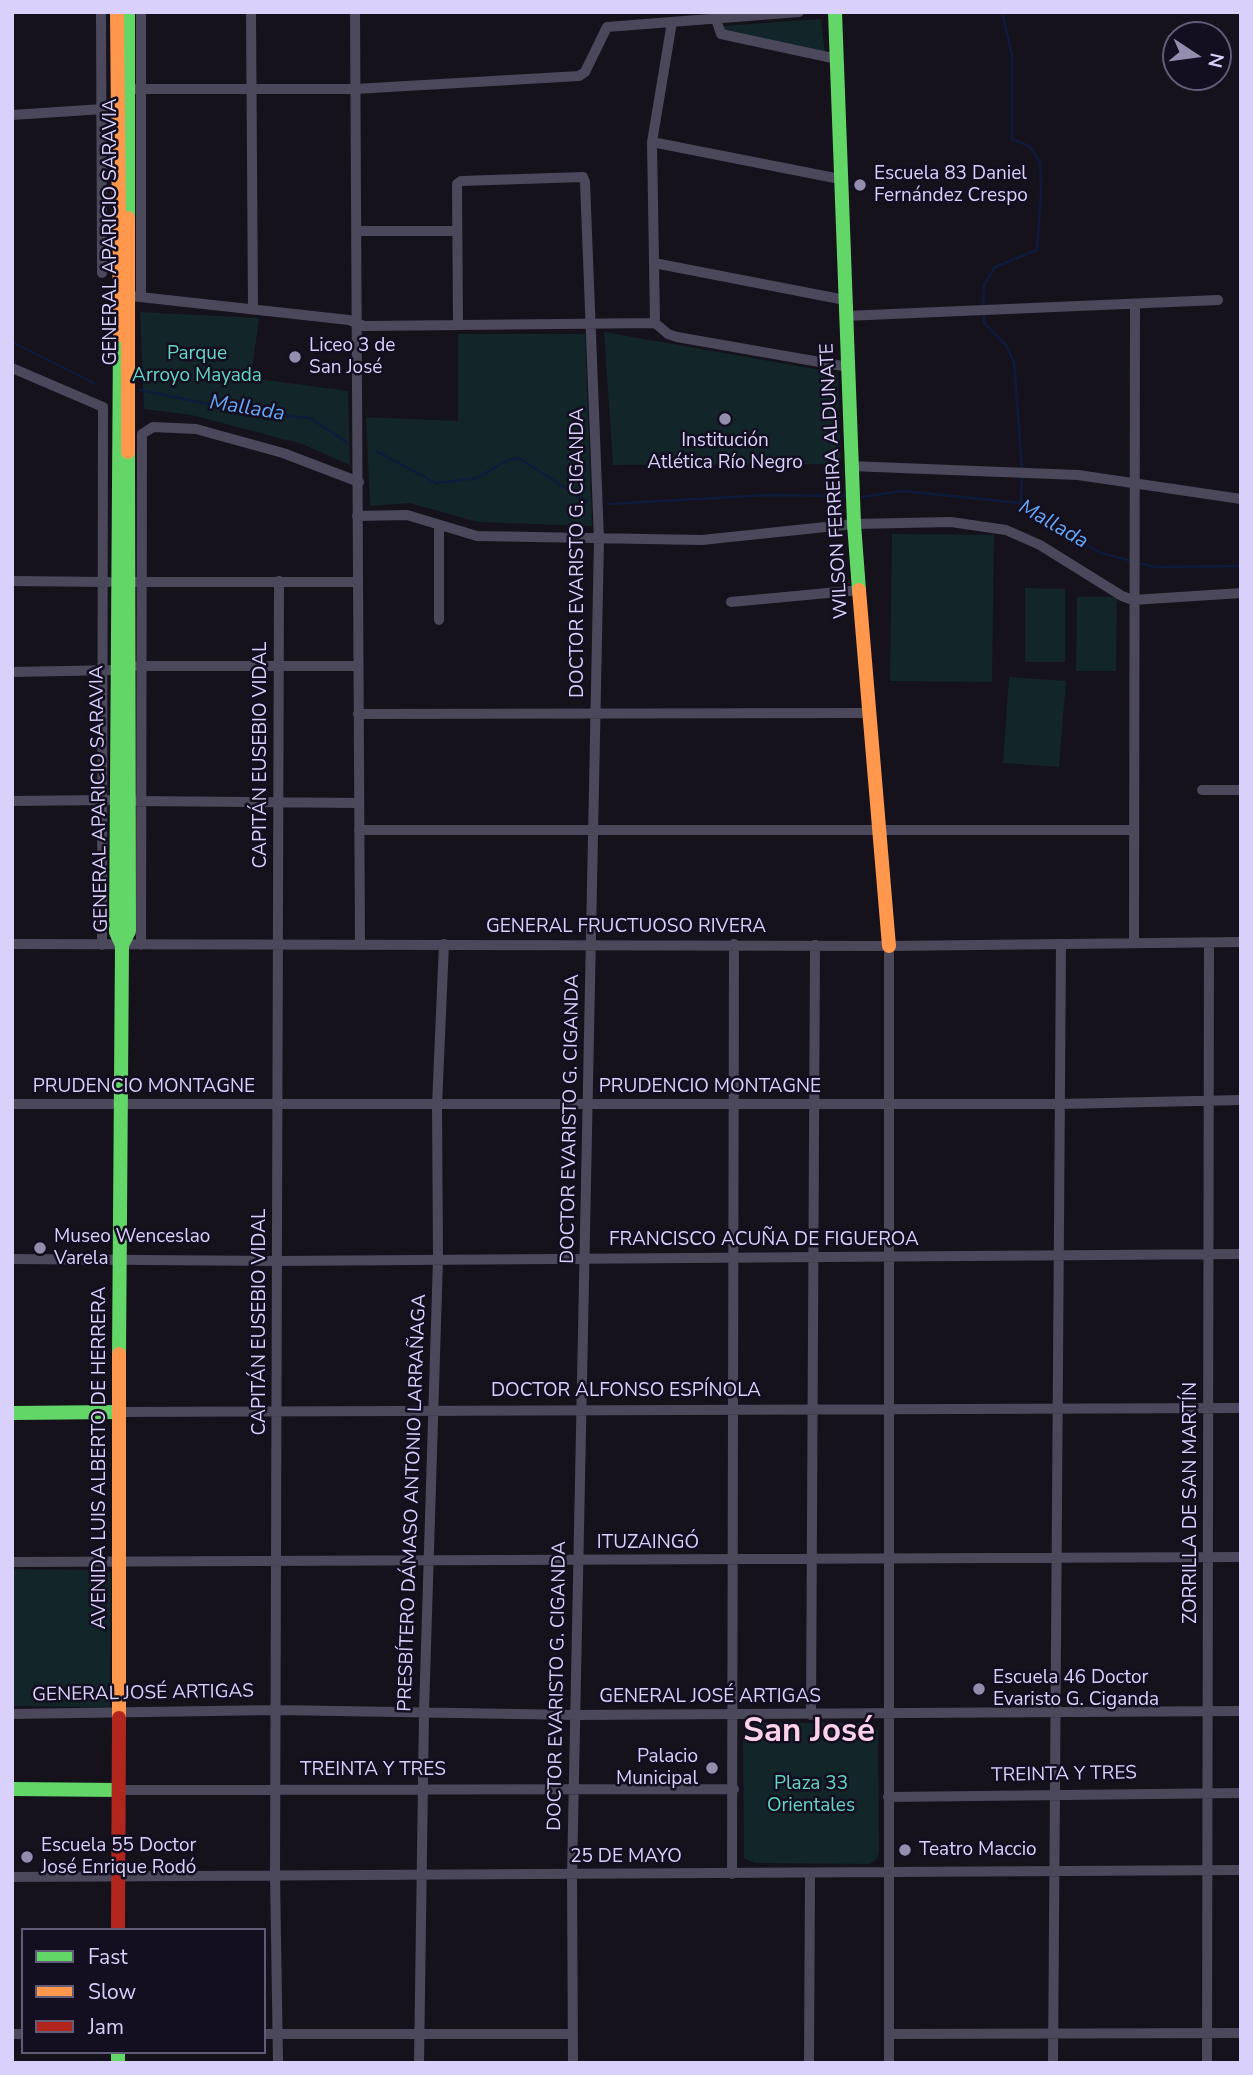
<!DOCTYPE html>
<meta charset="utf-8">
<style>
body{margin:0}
#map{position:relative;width:1253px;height:2075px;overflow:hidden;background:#15121c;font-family:"Nunito Sans",sans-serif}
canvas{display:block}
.frame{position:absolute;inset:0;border:14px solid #d9d1fc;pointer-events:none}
.legend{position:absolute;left:21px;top:1928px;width:245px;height:126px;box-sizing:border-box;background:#130e20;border:2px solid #625c78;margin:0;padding:9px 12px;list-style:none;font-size:21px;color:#d9d1fc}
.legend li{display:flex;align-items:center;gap:14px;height:35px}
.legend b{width:35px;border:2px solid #625c78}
.north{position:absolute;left:1162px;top:21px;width:70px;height:70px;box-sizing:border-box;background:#130e20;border:2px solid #625c78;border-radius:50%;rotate:103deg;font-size:19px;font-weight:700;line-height:28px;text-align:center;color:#d9d1fc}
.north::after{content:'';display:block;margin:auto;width:24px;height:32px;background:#948eae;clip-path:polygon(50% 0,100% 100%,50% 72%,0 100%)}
</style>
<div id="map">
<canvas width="1253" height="2075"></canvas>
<div class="frame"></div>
<ul class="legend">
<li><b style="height:9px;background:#63d668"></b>Fast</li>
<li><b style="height:9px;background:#ff974d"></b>Slow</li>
<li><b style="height:9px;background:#b3261e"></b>Jam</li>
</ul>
<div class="north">N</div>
</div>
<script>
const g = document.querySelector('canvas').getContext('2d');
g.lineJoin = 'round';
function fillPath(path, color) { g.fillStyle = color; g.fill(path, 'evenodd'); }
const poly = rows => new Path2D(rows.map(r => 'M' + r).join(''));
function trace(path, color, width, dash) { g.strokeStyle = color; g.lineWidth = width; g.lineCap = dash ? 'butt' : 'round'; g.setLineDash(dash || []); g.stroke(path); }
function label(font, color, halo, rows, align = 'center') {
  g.font = font + ' "Nunito Sans",sans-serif'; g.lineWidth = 5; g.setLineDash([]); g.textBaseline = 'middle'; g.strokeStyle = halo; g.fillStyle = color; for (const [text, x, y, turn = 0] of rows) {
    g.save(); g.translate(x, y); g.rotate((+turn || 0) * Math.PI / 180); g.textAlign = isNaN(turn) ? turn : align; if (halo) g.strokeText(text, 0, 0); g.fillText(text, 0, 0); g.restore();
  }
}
fillPath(poly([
 [821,19,825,54,724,33,723,26],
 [140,312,259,318,251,378,348,391,350,465,302,444,191,415,144,409],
 [604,332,838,373,841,464,613,465],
 [458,334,585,334,592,526,478,522,409,503,370,506,366,417,458,421],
 [892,534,994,535,992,682,890,681],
 [1025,588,1065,589,1065,662,1025,662],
 [1077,597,1117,597,1116,671,1076,671],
 [1009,677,1066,681,1059,767,1003,763],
 [12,1569,105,1570,111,1573,110,1707,12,1706],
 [757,1723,867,1723,878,1730,879,1853,876,1860,869,1864,755,1863,744,1858,743,1737,747,1728]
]), '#122528');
trace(poly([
 [983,308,984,285,995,267,1037,250,1041,194,1040,162,1029,146,1012,139,1012,55,1002,12],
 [984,315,984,323,1006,345,1014,362,1022,468],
 [12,342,94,383],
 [140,390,258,414,310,418,348,443],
 [376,451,436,483,477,478,508,460,519,458,587,502],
 [862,497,902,491,1021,503,1036,517,1101,553,1132,561],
 [1021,503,1022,475],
 [608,504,769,495,847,496],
 [1139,563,1156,567,1241,566]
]), '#0f1b3c', 2.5);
trace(poly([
 [101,12,102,273],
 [251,12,253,309],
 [355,12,360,945],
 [716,19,721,34,837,59],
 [121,89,355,89,579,76,585,72,607,27,799,12],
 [12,115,118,108],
 [652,142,840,179],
 [356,231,455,231],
 [654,263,845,300],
 [122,295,349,320,364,326,655,323,668,334,677,337,848,367],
 [141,297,141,12],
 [845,316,1218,300],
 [655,323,652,142,672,22],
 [458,324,457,184,461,181,583,177,585,182,599,539,572,1875,573,2063],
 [12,368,103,407,102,945],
 [850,466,1078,475,1241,499],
 [357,516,407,515,477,536,702,540,854,524,951,522,1006,530,1040,545,1122,596,1133,600,1241,593],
 [12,581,109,582],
 [135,582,357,582],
 [731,602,860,590],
 [439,620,439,525],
 [137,666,358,666],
 [12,672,117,670],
 [358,714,870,713],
 [1202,790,1241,790],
 [12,801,108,800],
 [135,801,359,803],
 [359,830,1134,830],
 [1134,942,1135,304],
 [12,944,889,946,1241,942],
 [141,945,142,434,153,427,196,429,283,453,359,482],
 [12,1104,1060,1104,1241,1100],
 [12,1259,277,1261,1241,1254],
 [118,1412,1241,1408],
 [12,1562,1241,1557],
 [12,1714,277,1710,576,1715,1241,1711],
 [811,1715,815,945],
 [118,1790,734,1789],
 [888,1797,1241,1793],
 [732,1874,734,944],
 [12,1877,1241,1870],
 [12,2034,23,2034],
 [264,2034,573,2034],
 [889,2034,1241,2033],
 [278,2063,275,1874,279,581],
 [419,2063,424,1711,438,1259,437,1105,444,944],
 [809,2063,810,1874],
 [889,2063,889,946],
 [1053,2063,1061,944],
 [1207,2063,1209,943]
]), '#4b485c', 10);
trace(poly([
 [128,12,128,218],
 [835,12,854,524,859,590],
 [120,335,116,932,122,945],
 [119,1354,122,945,129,931,128,452],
 [12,1413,118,1412],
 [12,1789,118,1790],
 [118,2052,118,2063]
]), '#63d668', 14);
trace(poly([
 [117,12,120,335],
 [128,218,128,452],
 [859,590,889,946],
 [119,1718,119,1354]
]), '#ff974d', 14);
trace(poly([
 [118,1930,119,1718]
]), '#b3261e', 14);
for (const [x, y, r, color] of [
 [860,185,7,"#948eae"],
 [295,357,7,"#948eae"],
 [725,419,7,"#948eae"],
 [40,1248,7,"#948eae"],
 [979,1689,7,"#948eae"],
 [712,1768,7,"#948eae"],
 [905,1850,7,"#948eae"],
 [27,1857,7,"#948eae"]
]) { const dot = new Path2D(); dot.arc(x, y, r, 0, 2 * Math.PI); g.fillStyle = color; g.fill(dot); trace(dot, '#130e20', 2.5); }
label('19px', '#d9d1fc', '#130e20', [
 ["Escuela 83 Daniel",874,174],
 ["Fernández Crespo",874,196],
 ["Liceo 3 de",309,346],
 ["San José",309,368],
 ["Institución",725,441,"center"],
 ["Atlética Río Negro",725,463,"center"],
 ["Museo Wenceslao",54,1237],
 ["Varela",54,1259],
 ["Escuela 46 Doctor",993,1678],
 ["Evaristo G. Ciganda",993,1700],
 ["Palacio",698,1757,"right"],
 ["Municipal",698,1779,"right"],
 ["Escuela 55 Doctor",41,1846],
 ["José Enrique Rodó",41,1868],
 ["Teatro Maccio",919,1850]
], 'left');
label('19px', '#d9d1fc', '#130e20', [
 ["GENERAL APARICIO SARAVIA",111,232,-90],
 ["WILSON FERREIRA ALDUNATE",835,481,-93],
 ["DOCTOR EVARISTO G. CIGANDA",578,553,-90],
 ["CAPITÁN EUSEBIO VIDAL",261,755,-90],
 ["GENERAL APARICIO SARAVIA",100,799,-91],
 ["GENERAL FRUCTUOSO RIVERA",626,927],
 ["PRUDENCIO MONTAGNE",144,1087],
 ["PRUDENCIO MONTAGNE",710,1087],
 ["DOCTOR EVARISTO G. CIGANDA",571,1119,-89],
 ["FRANCISCO ACUÑA DE FIGUEROA",764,1240],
 ["CAPITÁN EUSEBIO VIDAL",260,1322,-90],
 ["DOCTOR ALFONSO ESPÍNOLA",626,1391],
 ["AVENIDA LUIS ALBERTO DE HERRERA",100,1458,-90],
 ["PRESBÍTERO DÁMASO ANTONIO LARRAÑAGA",413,1503,-88],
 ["ZORRILLA DE SAN MARTÍN",1191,1503,-90],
 ["ITUZAINGÓ",648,1543],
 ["DOCTOR EVARISTO G. CIGANDA",558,1686,-89],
 ["GENERAL JOSÉ ARTIGAS",143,1694,-1],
 ["GENERAL JOSÉ ARTIGAS",710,1697],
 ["TREINTA Y TRES",373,1770],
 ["TREINTA Y TRES",1064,1775,-1],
 ["25 DE MAYO",626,1857]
]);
label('19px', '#62d7c4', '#130e20', [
 ["Parque",197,354],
 ["Arroyo Mayada",197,376],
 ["Plaza 33",811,1784],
 ["Orientales",811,1806]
]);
label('italic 21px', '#66a6f5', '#130e20', [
 ["Mallada",247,409,9],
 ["Mallada",1053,525,30]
]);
label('bold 33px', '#fcd2e9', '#130e20', [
 ["San José",809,1733]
]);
</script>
